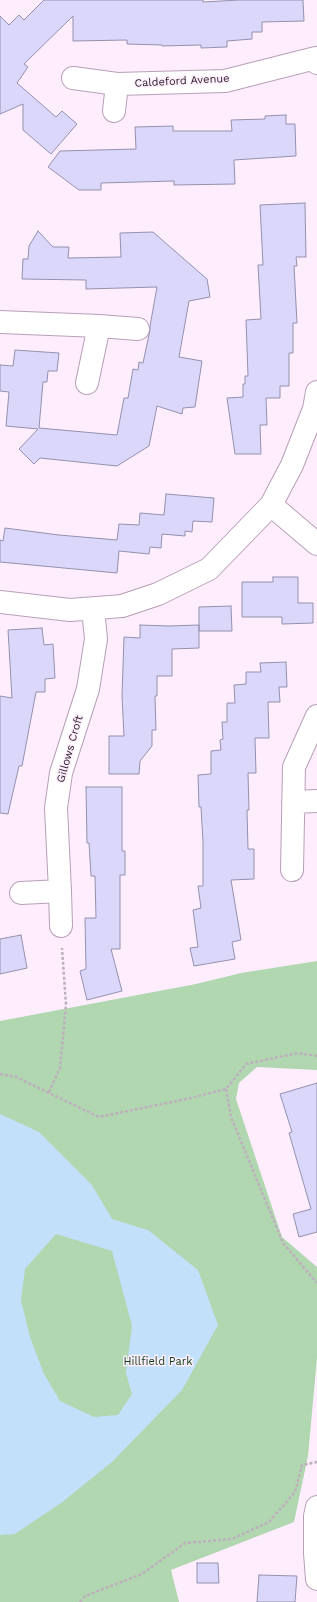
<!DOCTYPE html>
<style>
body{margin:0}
canvas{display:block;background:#feeefd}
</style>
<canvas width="317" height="1602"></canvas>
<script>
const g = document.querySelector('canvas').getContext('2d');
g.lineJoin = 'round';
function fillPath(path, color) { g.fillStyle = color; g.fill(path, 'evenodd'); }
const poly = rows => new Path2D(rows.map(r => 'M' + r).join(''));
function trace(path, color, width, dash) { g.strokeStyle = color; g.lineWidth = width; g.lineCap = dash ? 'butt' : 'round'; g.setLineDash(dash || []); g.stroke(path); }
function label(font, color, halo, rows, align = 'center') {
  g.font = font + ' "Work Sans",sans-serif'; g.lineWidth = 3; g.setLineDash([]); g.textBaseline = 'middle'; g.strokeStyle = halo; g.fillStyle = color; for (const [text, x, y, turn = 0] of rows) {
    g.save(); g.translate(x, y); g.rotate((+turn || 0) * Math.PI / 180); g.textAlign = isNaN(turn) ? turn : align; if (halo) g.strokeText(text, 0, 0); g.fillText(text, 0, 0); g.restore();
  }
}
fillPath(poly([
 [317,961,317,1070,257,1067,239,1083,236,1099,282,1237,317,1267,317,1358,308,1456,294,1522,171,1570,179,1602,0,1602,0,1021,196,984,241,973]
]), '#b0d7b0');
fillPath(poly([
 [0,1114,39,1132,92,1185,112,1219,148,1230,198,1270,218,1325,182,1390,112,1462,61,1503,15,1534,0,1535],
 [56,1234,112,1251,132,1326,126,1373,132,1394,118,1415,94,1417,60,1401,44,1374,30,1337,21,1300,25,1269]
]), '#c2e0fa');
const building = poly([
 [44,0,203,0,203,2,239,0,303,0,304,21,262,22,262,32,252,32,252,39,227,41,227,47,201,48,201,45,162,46,162,45,127,44,127,40,73,41,73,16,24,64,28,67,17,83,56,117,62,111,77,124,51,154,23,130,23,104,0,114,0,16,9,25,19,15,24,20,44,0],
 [286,115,286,124,295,124,296,156,234,160,235,184,174,185,174,181,101,183,101,190,79,190,48,167,60,151,136,149,135,127,173,126,173,131,232,131,231,120,265,119,265,116,286,115],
 [305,203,306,257,296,257,297,266,294,266,297,323,293,323,293,353,289,353,289,386,280,386,280,398,266,398,267,425,260,425,261,454,235,454,227,398,243,397,243,384,245,384,245,376,248,376,246,320,261,319,258,265,263,265,260,205,305,203],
 [38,231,53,247,69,247,68,258,121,257,120,233,153,232,207,279,210,297,189,301,179,357,202,361,195,407,183,408,182,414,157,406,149,446,117,466,40,458,34,464,19,449,38,429,6,426,9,392,0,391,0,365,13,366,15,350,59,353,57,371,48,371,47,382,43,382,39,428,117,435,124,398,128,398,133,369,138,370,139,362,143,363,150,330,150,326,157,287,86,289,86,280,22,279,23,259,28,259,29,246,38,231],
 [166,494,214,498,212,522,193,521,192,532,185,531,185,536,162,534,161,548,150,547,149,554,119,551,117,573,0,562,0,540,3,541,5,528,59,535,117,540,119,524,139,525,140,513,164,515,166,494],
 [273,577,298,577,298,603,313,603,313,623,282,624,282,617,242,617,242,582,273,582,273,577],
 [231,606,232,631,199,631,199,607,231,606],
 [140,625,169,626,199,625,199,648,172,649,172,676,157,676,157,696,155,696,156,730,152,730,152,746,140,761,139,774,109,774,109,736,124,736,122,696,124,637,140,638,140,625],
 [42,628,44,645,53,644,55,678,45,679,45,692,36,692,22,766,19,766,8,814,0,813,0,696,12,698,8,630,42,628],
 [286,662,287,687,279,687,280,702,268,702,269,738,255,738,256,773,248,773,249,810,247,810,248,849,254,849,254,879,231,880,241,940,232,942,235,959,194,966,190,948,198,947,193,910,201,908,198,886,203,886,203,842,201,807,199,807,198,775,211,774,211,751,221,750,220,740,223,739,222,722,227,722,227,703,235,703,234,685,246,684,246,672,261,672,260,663,286,662],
 [86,787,122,787,122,851,125,851,125,875,120,875,120,949,111,949,122,991,87,1000,80,971,86,969,85,918,96,918,95,876,91,876,89,843,87,843,86,787],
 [21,935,27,968,0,974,0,939,21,935],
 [317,1083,317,1232,299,1237,293,1214,311,1209,289,1133,292,1132,280,1094,317,1083],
 [197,1563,218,1563,219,1583,197,1583,197,1563],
 [259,1575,297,1576,295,1602,257,1602,259,1575]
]);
fillPath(building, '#dbd7fa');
trace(building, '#9490ae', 1);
const minor = poly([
 [73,78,117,84,225,81,316,58,317,63],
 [114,111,117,84],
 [0,322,99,326,87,383],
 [99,326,138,329],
 [271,505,317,544],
 [0,602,70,610,122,606,158,594,209,569,271,505,292,465,314,409,317,392],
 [293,802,317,801],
 [292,870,294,767,317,716],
 [60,891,61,926],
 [21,893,60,891,56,808,61,773,88,689,96,639,93,609],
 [317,1507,315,1516,315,1553,317,1579]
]);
trace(minor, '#b89fb7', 24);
trace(poly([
 [0,1074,16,1077,99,1117,191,1098,226,1089,246,1064,298,1053,317,1056],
 [226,1089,231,1117,283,1243,317,1283],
 [49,1092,60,1068,66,1005,62,948],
 [80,1602,85,1596,142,1574,185,1543,232,1539,269,1522,295,1492,302,1465,317,1462]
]), '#beafbd', 2.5, [3, 2]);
trace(minor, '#fff', 22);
label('11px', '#2b212a', '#feeefd', [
 ["Caldeford Avenue",182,81,-3],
 ["Gillows Croft",70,749,-74]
]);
label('11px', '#0c3e13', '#feeefd', [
 ["Hillfield Park",158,1362]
]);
</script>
